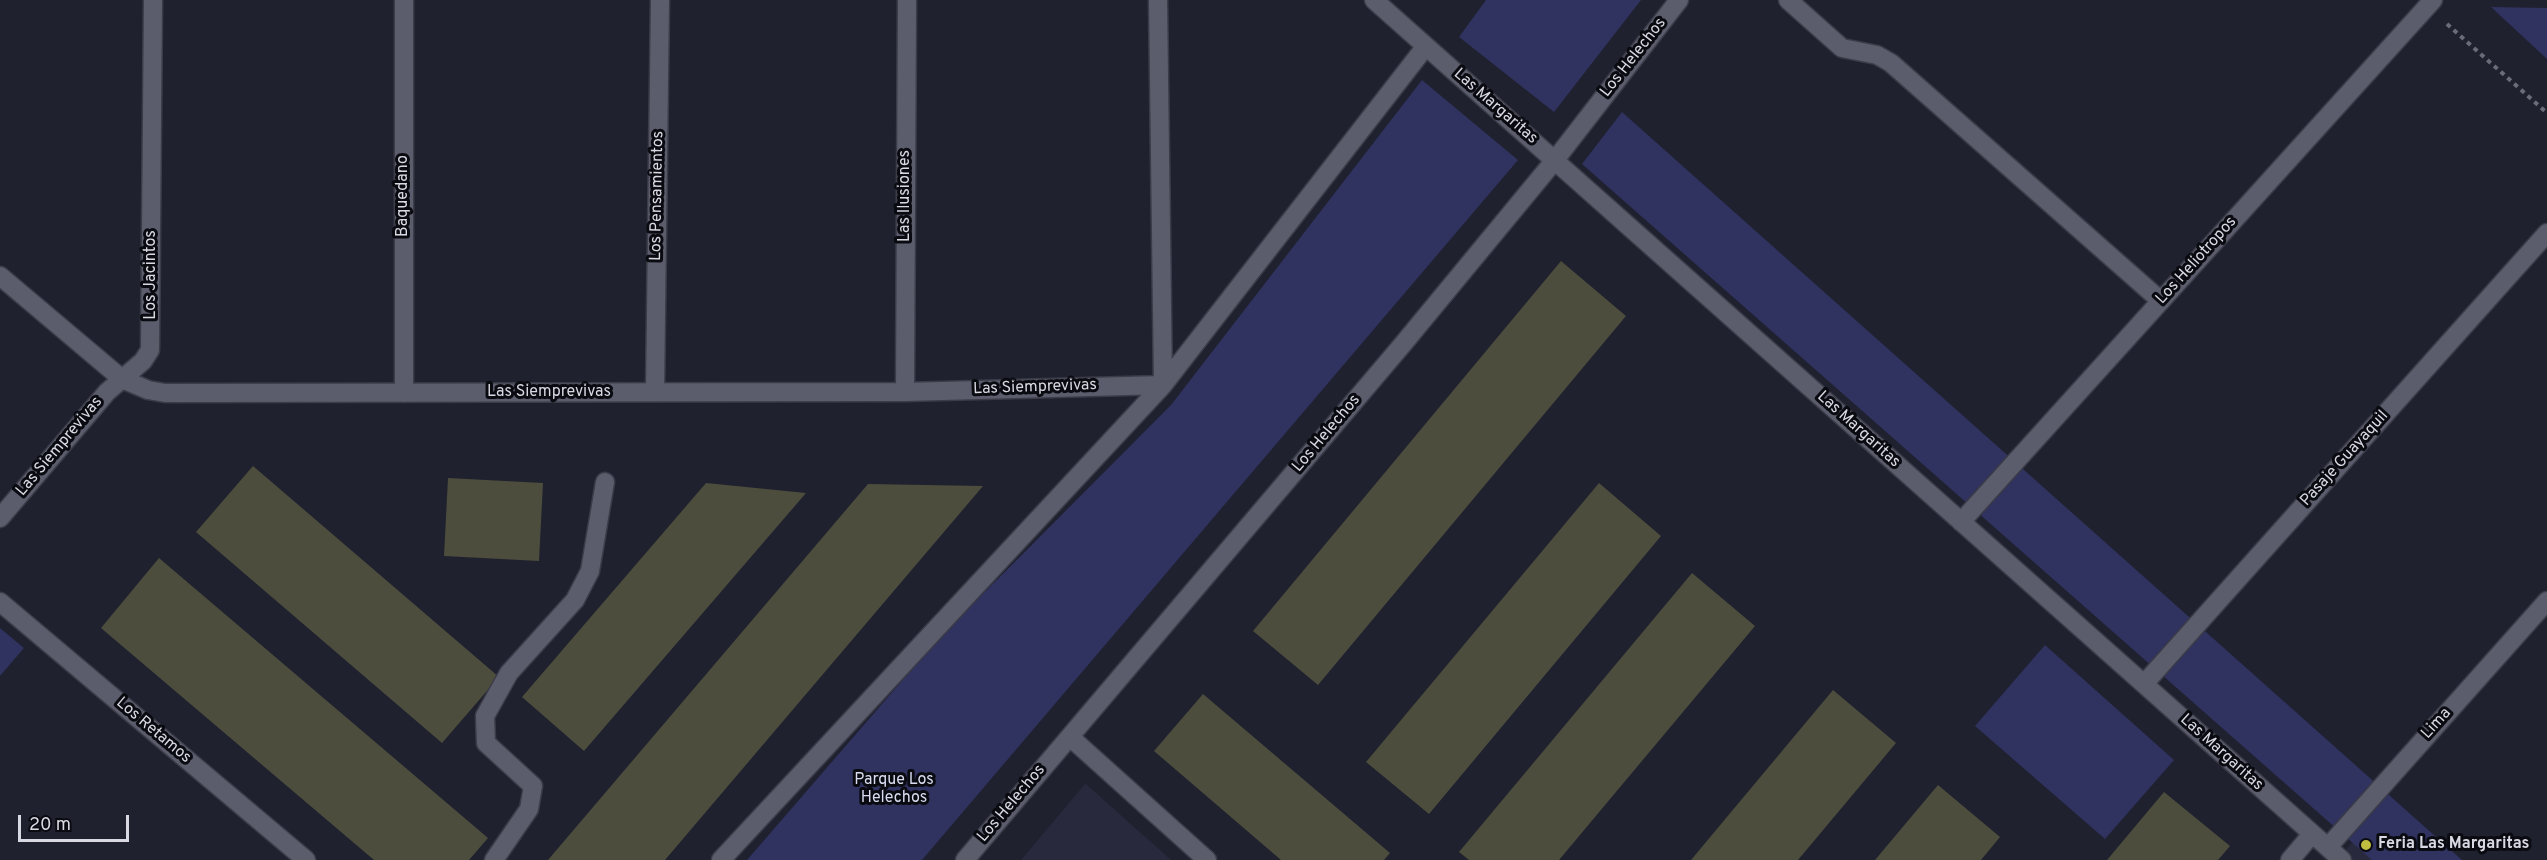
<!DOCTYPE html>
<style>
body{margin:0}
#map{position:relative;width:2547px;height:860px;overflow:hidden;background:#1f212f;font-family:Overpass,sans-serif}
canvas{display:block}
.scale{position:absolute;left:18px;top:815px;width:111px;height:27px;box-sizing:border-box;border:3px solid #d8d9e3;border-top:0;padding-left:8px;font-size:18px;line-height:21px;white-space:nowrap;color:#d8d9e3;-webkit-text-stroke:4px #0a0b11;paint-order:stroke}
</style>
<div id="map">
<canvas width="2547" height="860"></canvas>
<div class="scale">20 m</div>
</div>
<script>
const g = document.querySelector('canvas').getContext('2d');
g.lineJoin = 'round';
function fillPath(path, color) { g.fillStyle = color; g.fill(path, 'evenodd'); }
const poly = rows => new Path2D(rows.map(r => 'M' + r).join(''));
function trace(path, color, width, dash) { g.strokeStyle = color; g.lineWidth = width; g.lineCap = dash ? 'butt' : 'round'; g.setLineDash(dash || []); g.stroke(path); }
function label(font, color, halo, rows, align = 'center') {
  g.font = font + ' Overpass,sans-serif'; g.lineWidth = 6; g.setLineDash([]); g.textBaseline = 'middle'; g.strokeStyle = halo; g.fillStyle = color; for (const [text, x, y, turn = 0] of rows) {
    g.save(); g.translate(x, y); g.rotate((+turn || 0) * Math.PI / 180); g.textAlign = isNaN(turn) ? turn : align; if (halo) g.strokeText(text, 0, 0); g.fillText(text, 0, 0); g.restore();
  }
}
fillPath(poly([
 [1085,784,1086,784,1171,860,1021,860],
 [2364,829,2399,860,2337,860]
]), '#28293c');
fillPath(poly([
 [1486,0,1641,0,1554,112,1459,37],
 [2491,7,2547,8,2547,59],
 [1422,80,1518,160,922,860,747,860,939,638,1171,405],
 [1622,112,2462,860,2372,860,1582,164],
 [0,628,24,648,0,676],
 [2045,645,2174,760,2105,839,1975,726]
]), '#30325f');
fillPath(poly([
 [1561,261,1626,316,1318,685,1253,631],
 [253,466,499,677,442,743,196,532],
 [448,478,543,483,539,561,444,556],
 [706,483,806,493,584,751,522,697],
 [1599,483,1661,536,1429,814,1366,762],
 [868,484,983,486,665,860,548,860],
 [159,558,488,838,469,860,374,860,101,628],
 [1692,573,1755,626,1559,860,1469,860,1459,852],
 [1833,690,1896,743,1798,860,1691,860],
 [1203,694,1390,853,1384,860,1281,860,1154,751],
 [1938,785,2000,837,1981,860,1875,860],
 [2164,792,2230,846,2218,860,2107,860]
]), '#4c4d3c');
const service = poly([
 [1788,0,1842,48,1877,55,1891,63,2161,301]
]);
const minor = poly([
 [404,0,404,393],
 [1374,0,2342,860],
 [0,276,122,379,148,390,165,393,905,392,1163,385,1158,0],
 [655,392,660,0],
 [905,392,907,0],
 [0,518,107,392,143,361,150,350,153,0],
 [1961,522,2433,0],
 [0,602,306,860],
 [2144,684,2547,233],
 [1070,737,1207,860],
 [2328,847,2547,601],
 [494,860,529,809,533,786,486,743,485,716,509,673,575,600,590,571,605,482],
 [721,860,1163,385,1426,46],
 [965,860,1403,344,1555,160,1679,0],
 [2290,860,2312,834]
]);
trace(service, '#3b3c48', 21);
trace(minor, '#3b3c48', 21);
trace(poly([
 [2447,24,2547,113]
]), '#6b6c79', 4, [4.5, 4.5]);
trace(service, '#5b5d6d', 18);
trace(minor, '#5b5d6d', 18);
for (const [x, y, r, color] of [
 [2366,845,6,"#c0be41"]
]) { const dot = new Path2D(); dot.arc(x, y, r, 0, 2 * Math.PI); g.fillStyle = color; g.fill(dot); trace(dot, '#0a0b11', 2); }
label('16px', '#d8d9e3', '#0a0b11', [
 ["Los Helechos",1634,58,-52],
 ["Las Margaritas",1495,107,41],
 ["Baquedano",404,196,-90],
 ["Los Pensamientos",658,196,-89],
 ["Las Ilusiones",906,196,-90],
 ["Los Heliotropos",2197,261,-48],
 ["Los Jacintos",152,275,-90],
 ["Las Siemprevivas",1035,388,-2],
 ["Las Siemprevivas",549,393],
 ["Las Margaritas",1858,430,42],
 ["Los Helechos",1327,434,-50],
 ["Las Siemprevivas",60,447,-50],
 ["Pasaje Guayaquil",2345,459,-48],
 ["Lima",2437,724,-48],
 ["Los Retamos",153,731,40],
 ["Las Margaritas",2221,753,42],
 ["Los Helechos",1012,804,-50]
]);
label('16px', '#d9dcf0', '#0a0b11', [
 ["Parque Los",894,781],
 ["Helechos",894,799]
]);
label('bold 16px', '#d8d9e3', '#0a0b11', [
 ["Feria Las Margaritas",2378,845]
], 'left');
</script>
